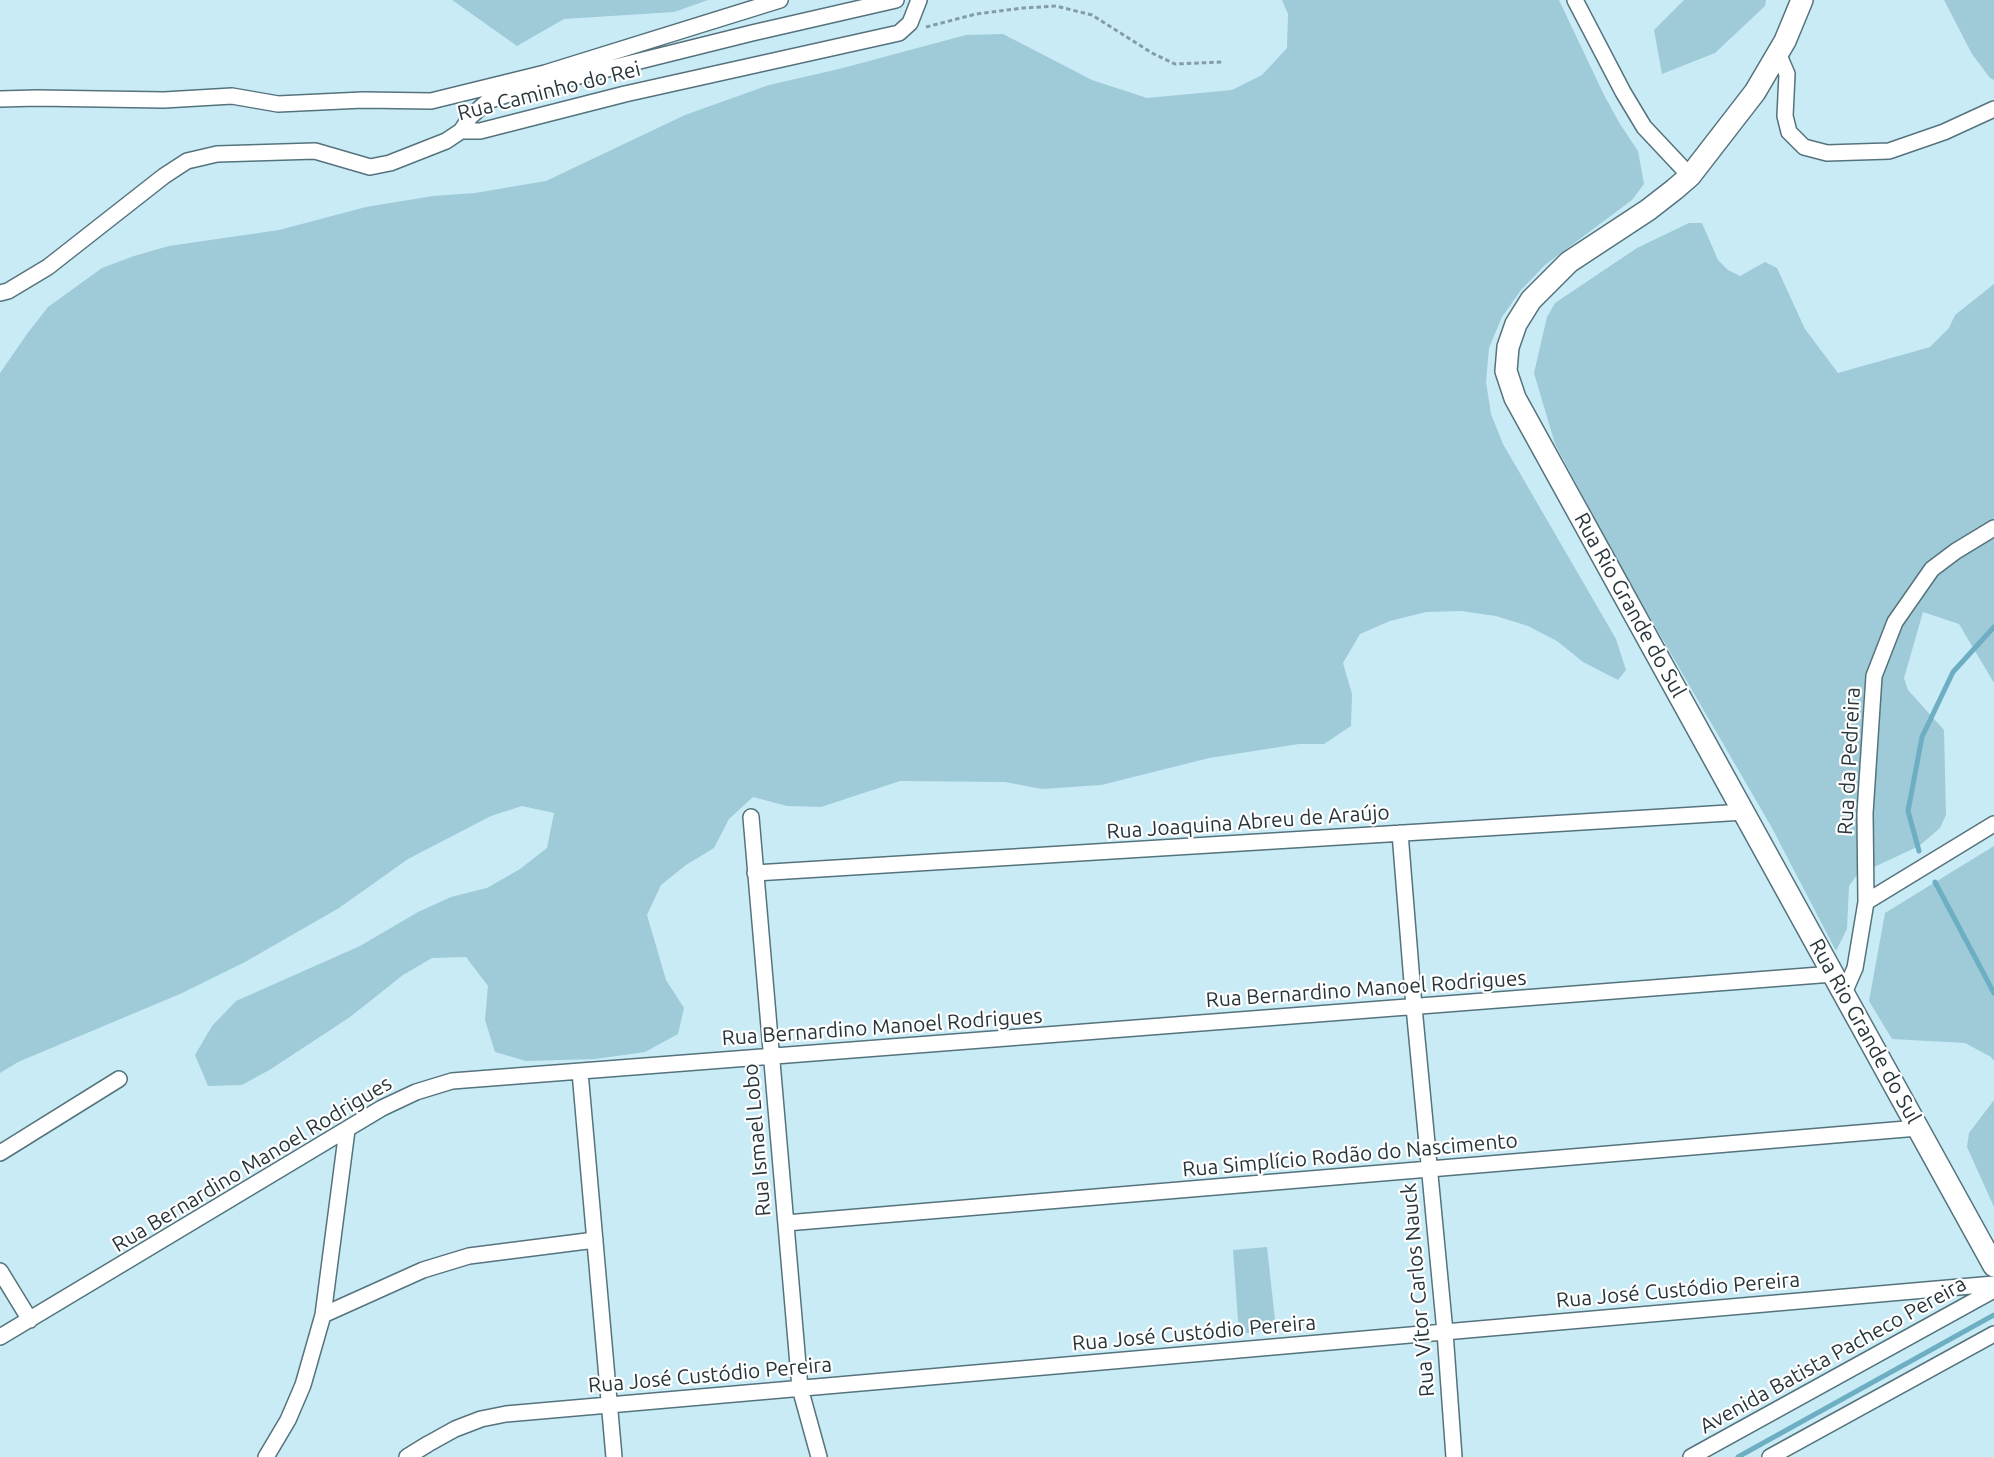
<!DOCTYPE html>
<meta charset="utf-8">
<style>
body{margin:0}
canvas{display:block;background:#c9ebf6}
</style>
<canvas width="1994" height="1457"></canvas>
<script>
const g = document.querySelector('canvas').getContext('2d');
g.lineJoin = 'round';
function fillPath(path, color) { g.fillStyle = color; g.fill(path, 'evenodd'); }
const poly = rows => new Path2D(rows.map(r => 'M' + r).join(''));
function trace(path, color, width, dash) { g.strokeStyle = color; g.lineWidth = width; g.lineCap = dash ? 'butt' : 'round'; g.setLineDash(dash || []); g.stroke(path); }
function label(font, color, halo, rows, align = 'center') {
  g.font = font + ' Ubuntu,sans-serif'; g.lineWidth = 4.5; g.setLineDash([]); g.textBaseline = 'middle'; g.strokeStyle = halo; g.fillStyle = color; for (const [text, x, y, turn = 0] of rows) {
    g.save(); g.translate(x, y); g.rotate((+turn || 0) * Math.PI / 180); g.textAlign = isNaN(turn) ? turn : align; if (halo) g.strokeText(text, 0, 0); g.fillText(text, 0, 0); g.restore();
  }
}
fillPath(poly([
 [452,0,708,0,674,12,564,19,517,46],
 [1282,0,1559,0,1604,95,1620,124,1638,151,1644,184,1632,200,1545,265,1521,290,1502,317,1489,348,1486,382,1491,414,1503,444,1616,639,1626,670,1618,680,1583,662,1557,641,1528,626,1496,616,1461,611,1426,612,1390,621,1360,634,1343,663,1352,694,1351,726,1324,744,1299,744,1209,758,1101,785,1042,789,1005,782,900,781,821,807,787,806,753,797,729,819,714,848,686,865,661,885,647,915,666,980,684,1008,678,1034,645,1052,595,1059,526,1061,495,1052,485,1020,488,986,466,957,432,958,403,975,350,1017,271,1069,242,1085,208,1086,195,1055,212,1026,236,1001,360,946,418,912,451,897,487,888,520,869,547,848,554,813,522,806,491,816,408,859,339,908,245,962,180,994,18,1062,0,1073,0,373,27,334,48,307,102,268,134,256,169,246,279,230,366,207,433,196,475,193,546,181,685,115,769,85,839,69,966,35,1003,34,1092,80,1147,98,1232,90,1262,75,1287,48,1288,14],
 [1684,0,1766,0,1765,6,1715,53,1662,74,1654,30],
 [1944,0,1994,0,1994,80,1990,78,1972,54],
 [1689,223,1702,223,1718,260,1728,270,1740,276,1765,262,1777,268,1805,329,1838,373,1930,347,1949,328,1955,315,1994,284,1994,683,1959,624,1923,612,1904,678,1908,690,1944,730,1946,815,1940,828,1919,846,1857,875,1849,886,1847,929,1836,951,1772,828,1623,571,1555,444,1534,373,1547,317,1555,303,1637,248],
 [1994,846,1994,1061,1991,1057,1965,1043,1892,1039,1869,1001,1885,913],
 [1994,1100,1994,1207,1967,1147,1969,1133],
 [1267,1247,1276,1329,1239,1334,1233,1250]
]), '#9fcad8');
trace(poly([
 [1919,851,1908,811,1922,737,1953,672,1994,627],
 [1935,882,1994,993],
 [1738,1457,1994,1315]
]), '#6daec3', 5);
const street = poly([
 [1575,0,1623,92,1644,127,1690,176],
 [1778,53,1787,74,1785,116,1789,132,1804,147,1827,153,1889,151,1944,132,1994,109],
 [0,99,37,98,164,100,232,96,278,104,363,100,431,101,545,73,780,0],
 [461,131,470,117,488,101,515,92,752,33,896,0],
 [0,293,8,291,48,267,164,176,187,161,217,154,315,151,370,167,390,163,446,141,461,131,480,131,625,94,899,33,910,23,919,0],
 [751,817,800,1388,819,1457],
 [1400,833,1414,1007,1445,1332,1454,1457],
 [755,873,1744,812],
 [1866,902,1994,824],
 [1844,993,1855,968,1866,902,1865,813,1874,676,1895,622,1932,569,1956,551,1994,528],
 [580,1072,614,1457],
 [0,1153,119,1079],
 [786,1223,1918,1128],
 [0,1271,30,1320],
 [323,1315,423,1270,469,1256,595,1240],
 [0,1337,382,1108,416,1092,452,1081,1833,974],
 [266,1457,288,1420,303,1385,323,1315,347,1130],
 [407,1457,428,1444,455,1429,481,1419,506,1414,1994,1284],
 [1691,1457,1994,1290],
 [1770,1457,1994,1334]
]);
const secondary = poly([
 [1802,0,1785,41,1755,92,1690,176,1675,189,1648,210,1569,262,1531,300,1516,324,1508,347,1506,371,1515,398,1994,1266]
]);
trace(street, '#55737d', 18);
trace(secondary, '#55737d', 24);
trace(poly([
 [926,27,976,14,1023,8,1056,6,1092,15,1152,53,1175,64,1222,62]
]), '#849da5', 3, [4.5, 3]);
trace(street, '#fff', 15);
trace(secondary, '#fff', 21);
label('21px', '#28353a', '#fff', [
 ["Rua Caminho do Rei",549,91,-14],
 ["Rua Rio Grande do Sul",1630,605,61],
 ["Rua da Pedreira",1849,761,-87],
 ["Rua Joaquina Abreu de Araújo",1248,822,-4],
 ["Rua Bernardino Manoel Rodrigues",1366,989,-4],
 ["Rua Bernardino Manoel Rodrigues",882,1027,-4],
 ["Rua Rio Grande do Sul",1865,1031,61],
 ["Rua Ismael Lobo",757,1140,-95],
 ["Rua Simplício Rodão do Nascimento",1350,1155,-5],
 ["Rua Bernardino Manoel Rodrigues",252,1164,-31],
 ["Rua Vítor Carlos Nauck",1418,1290,-95],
 ["Rua José Custódio Pereira",1678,1290,-5],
 ["Rua José Custódio Pereira",1194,1333,-5],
 ["Avenida Batista Pacheco Pereira",1833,1355,-29],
 ["Rua José Custódio Pereira",710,1375,-5]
]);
</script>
